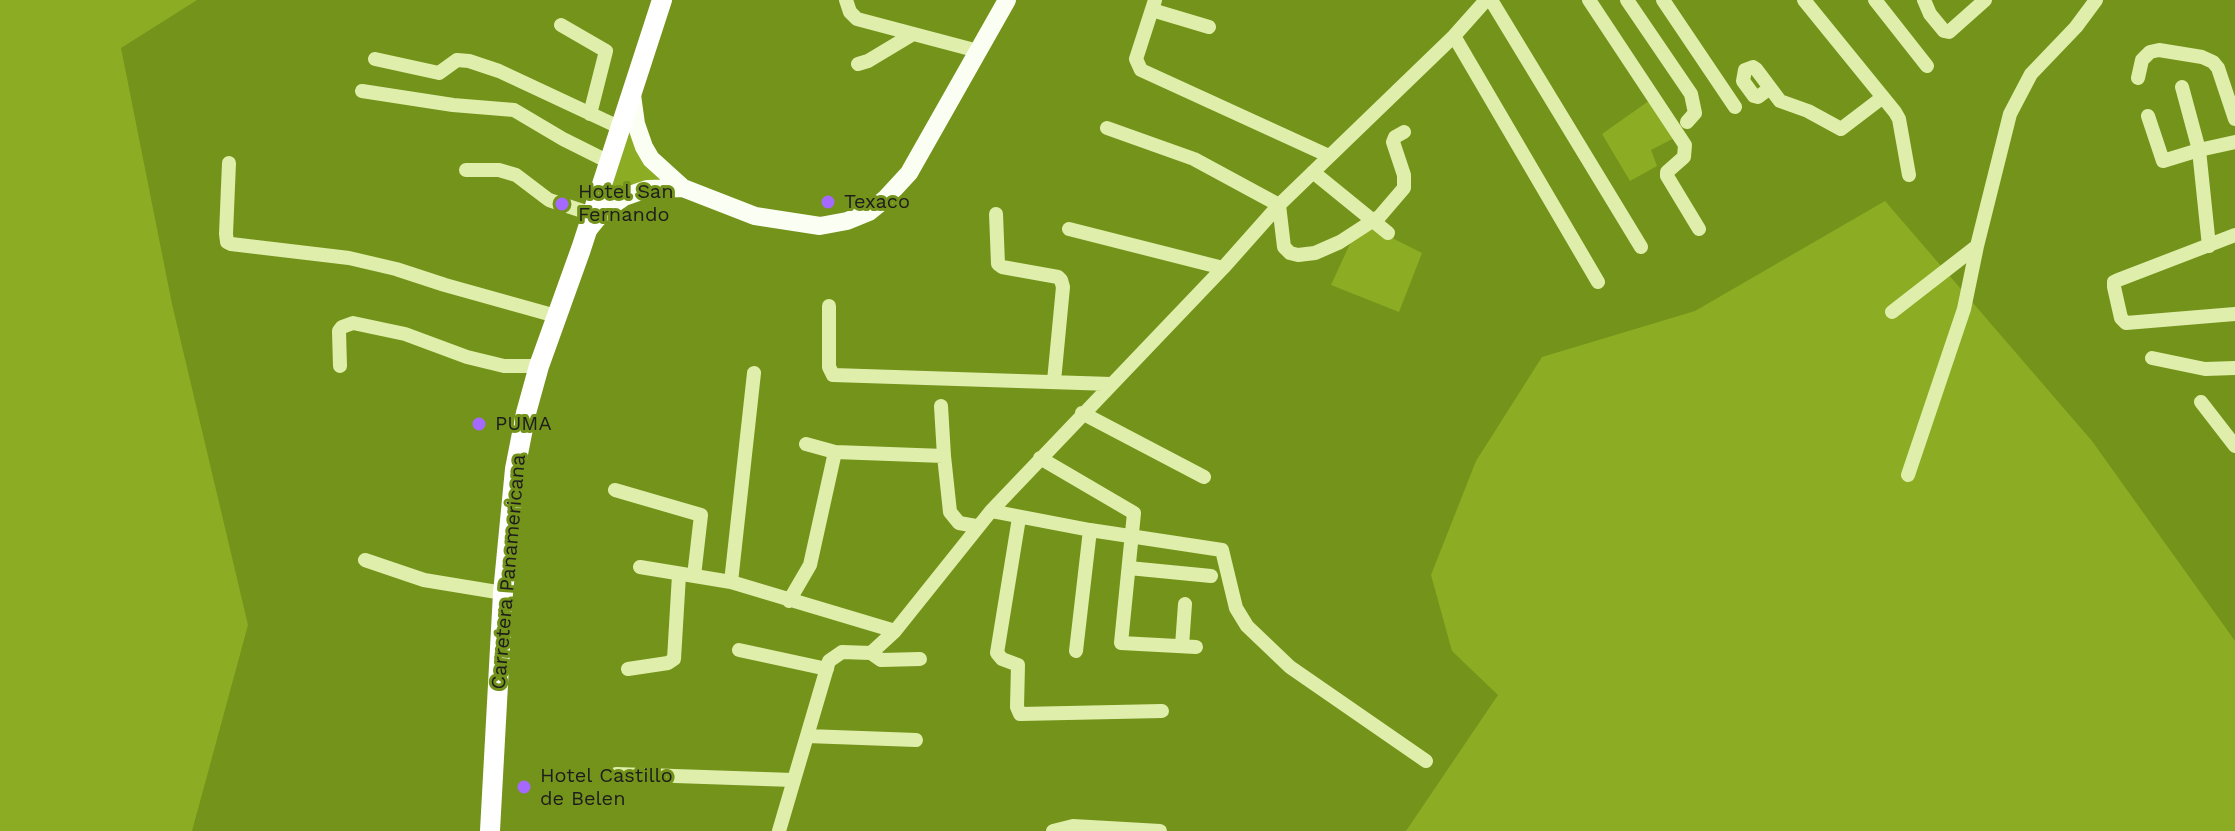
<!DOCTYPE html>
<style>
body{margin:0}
canvas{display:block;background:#74931a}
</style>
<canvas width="2235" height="831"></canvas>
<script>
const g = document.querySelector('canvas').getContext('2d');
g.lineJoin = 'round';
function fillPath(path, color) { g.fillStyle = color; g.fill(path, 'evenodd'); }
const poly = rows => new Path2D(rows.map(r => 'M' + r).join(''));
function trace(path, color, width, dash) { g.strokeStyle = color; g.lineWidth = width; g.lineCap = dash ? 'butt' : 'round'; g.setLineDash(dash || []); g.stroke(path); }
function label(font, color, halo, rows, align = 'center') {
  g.font = font + ' "Work Sans",sans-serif'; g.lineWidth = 6; g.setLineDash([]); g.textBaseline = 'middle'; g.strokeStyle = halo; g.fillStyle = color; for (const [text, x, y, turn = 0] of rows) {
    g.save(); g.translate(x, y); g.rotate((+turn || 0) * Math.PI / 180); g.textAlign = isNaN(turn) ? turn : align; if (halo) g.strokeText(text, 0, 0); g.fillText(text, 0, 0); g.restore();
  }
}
fillPath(poly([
 [0,0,197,0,121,48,172,304,248,625,192,831,0,831],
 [1653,98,1678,136,1651,150,1657,166,1630,181,1602,134],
 [628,121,667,177,600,213],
 [1885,201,2092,441,2235,641,2235,831,1406,831,1498,695,1452,651,1431,575,1476,461,1542,357,1695,311],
 [1360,222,1422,253,1399,312,1331,285]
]), '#8bac23');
trace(poly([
 [846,0,850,12,857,19,978,51],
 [1155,0,1136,59,1141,70,1329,156],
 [1491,0,1641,247],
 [1589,0,1685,145,1684,157,1667,172,1667,176,1699,229],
 [1627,0,1691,94,1695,113,1687,122],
 [1663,0,1735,107],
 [1804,0,1895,112,1899,119,1909,175],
 [1875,0,1927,66],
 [1924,0,1930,14,1944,31,1949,32,1985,0],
 [1152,10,1209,27],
 [561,25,606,51,590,114],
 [1454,36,1598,282],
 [375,59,439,73,457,60,469,61,499,71,621,128],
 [858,64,868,61,913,34],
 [2138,78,2142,60,2150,52,2159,50,2202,57,2213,62,2218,68,2235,119],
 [1770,88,1758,97,1754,96,1743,81,1745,70,1753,67,1756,69,1780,101,1808,111,1841,129,1883,97],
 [362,91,453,105,514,110,563,139,609,162],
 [2148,116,2163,161,2199,150,2182,87],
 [1107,128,1194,159,1279,205,1284,247,1290,253,1298,255,1315,253,1340,242,1380,216,1404,188,1404,175,1393,142,1395,137,1404,132],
 [229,163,226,234,227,242,231,244,349,258,396,269,445,285,556,316],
 [466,170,499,170,516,175,549,200,592,214],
 [1313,172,1388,233],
 [996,214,998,264,1002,267,1058,277,1061,280,1063,287,1054,381],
 [1069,229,1223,268],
 [2235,235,2118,280,2114,282,2114,287,2121,318,2126,323,2235,314],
 [2209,246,2199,150,2235,142],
 [829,306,829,367,833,375,1111,384],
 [1892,312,1977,246],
 [2152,358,2205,369,2235,368],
 [340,366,339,331,342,327,353,323,405,334,467,357,504,366,539,366],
 [2201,402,2235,446],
 [941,406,944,456],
 [1082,413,1204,477],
 [806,444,835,452,944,456,950,512,959,523,976,526],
 [1040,458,1134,513,1121,643,1196,647],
 [1908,475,1964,309,1977,246,2010,114,2031,74,2076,27,2096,0],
 [615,490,701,515,694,576],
 [991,511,1090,530,1222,550,1236,608,1247,626,1290,667,1426,761],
 [1019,518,997,653,1002,659,1018,665,1017,707,1020,714,1162,711],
 [365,560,424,580,503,593],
 [640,567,731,582,895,631],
 [1129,568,1211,576],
 [731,582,754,373],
 [789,601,810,565,835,452],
 [1182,646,1185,604],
 [739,650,827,669],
 [1076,651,1090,530],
 [871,653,881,660,920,659],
 [628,669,668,663,674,659,679,575],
 [807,736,916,740],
 [616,774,793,780],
 [779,831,829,661,842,652,871,653,895,631,991,511,1223,268,1279,205,1454,36,1486,0],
 [1053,831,1073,826,1160,831]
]), '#dfefab', 14);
trace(poly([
 [632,95,636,124,644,147,651,159,683,188,755,216,820,226,847,221,869,212,885,199,909,173,1007,0],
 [588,230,602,213,624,197,647,189,683,188]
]), '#fbfff3', 18);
trace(poly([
 [490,831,503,593,515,469,526,413,539,366,581,249,662,0]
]), '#fff', 20);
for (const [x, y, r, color] of [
 [828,202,8,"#a669ff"],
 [562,204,8,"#a669ff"],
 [479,424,8,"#a669ff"],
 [524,787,8,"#a669ff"]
]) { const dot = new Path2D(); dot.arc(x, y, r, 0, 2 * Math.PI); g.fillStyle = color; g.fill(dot); trace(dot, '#74931a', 3); }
label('20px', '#1d1d1d', '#74931a', [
 ["Hotel San",578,192],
 ["Fernando",578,215],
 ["Texaco",844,202],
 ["PUMA",495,424],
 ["Hotel Castillo",540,776],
 ["de Belen",540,799]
], 'left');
label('20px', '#1d1d1d', '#74931a', [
 ["Carretera Panamericana",509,572,-85]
]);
</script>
